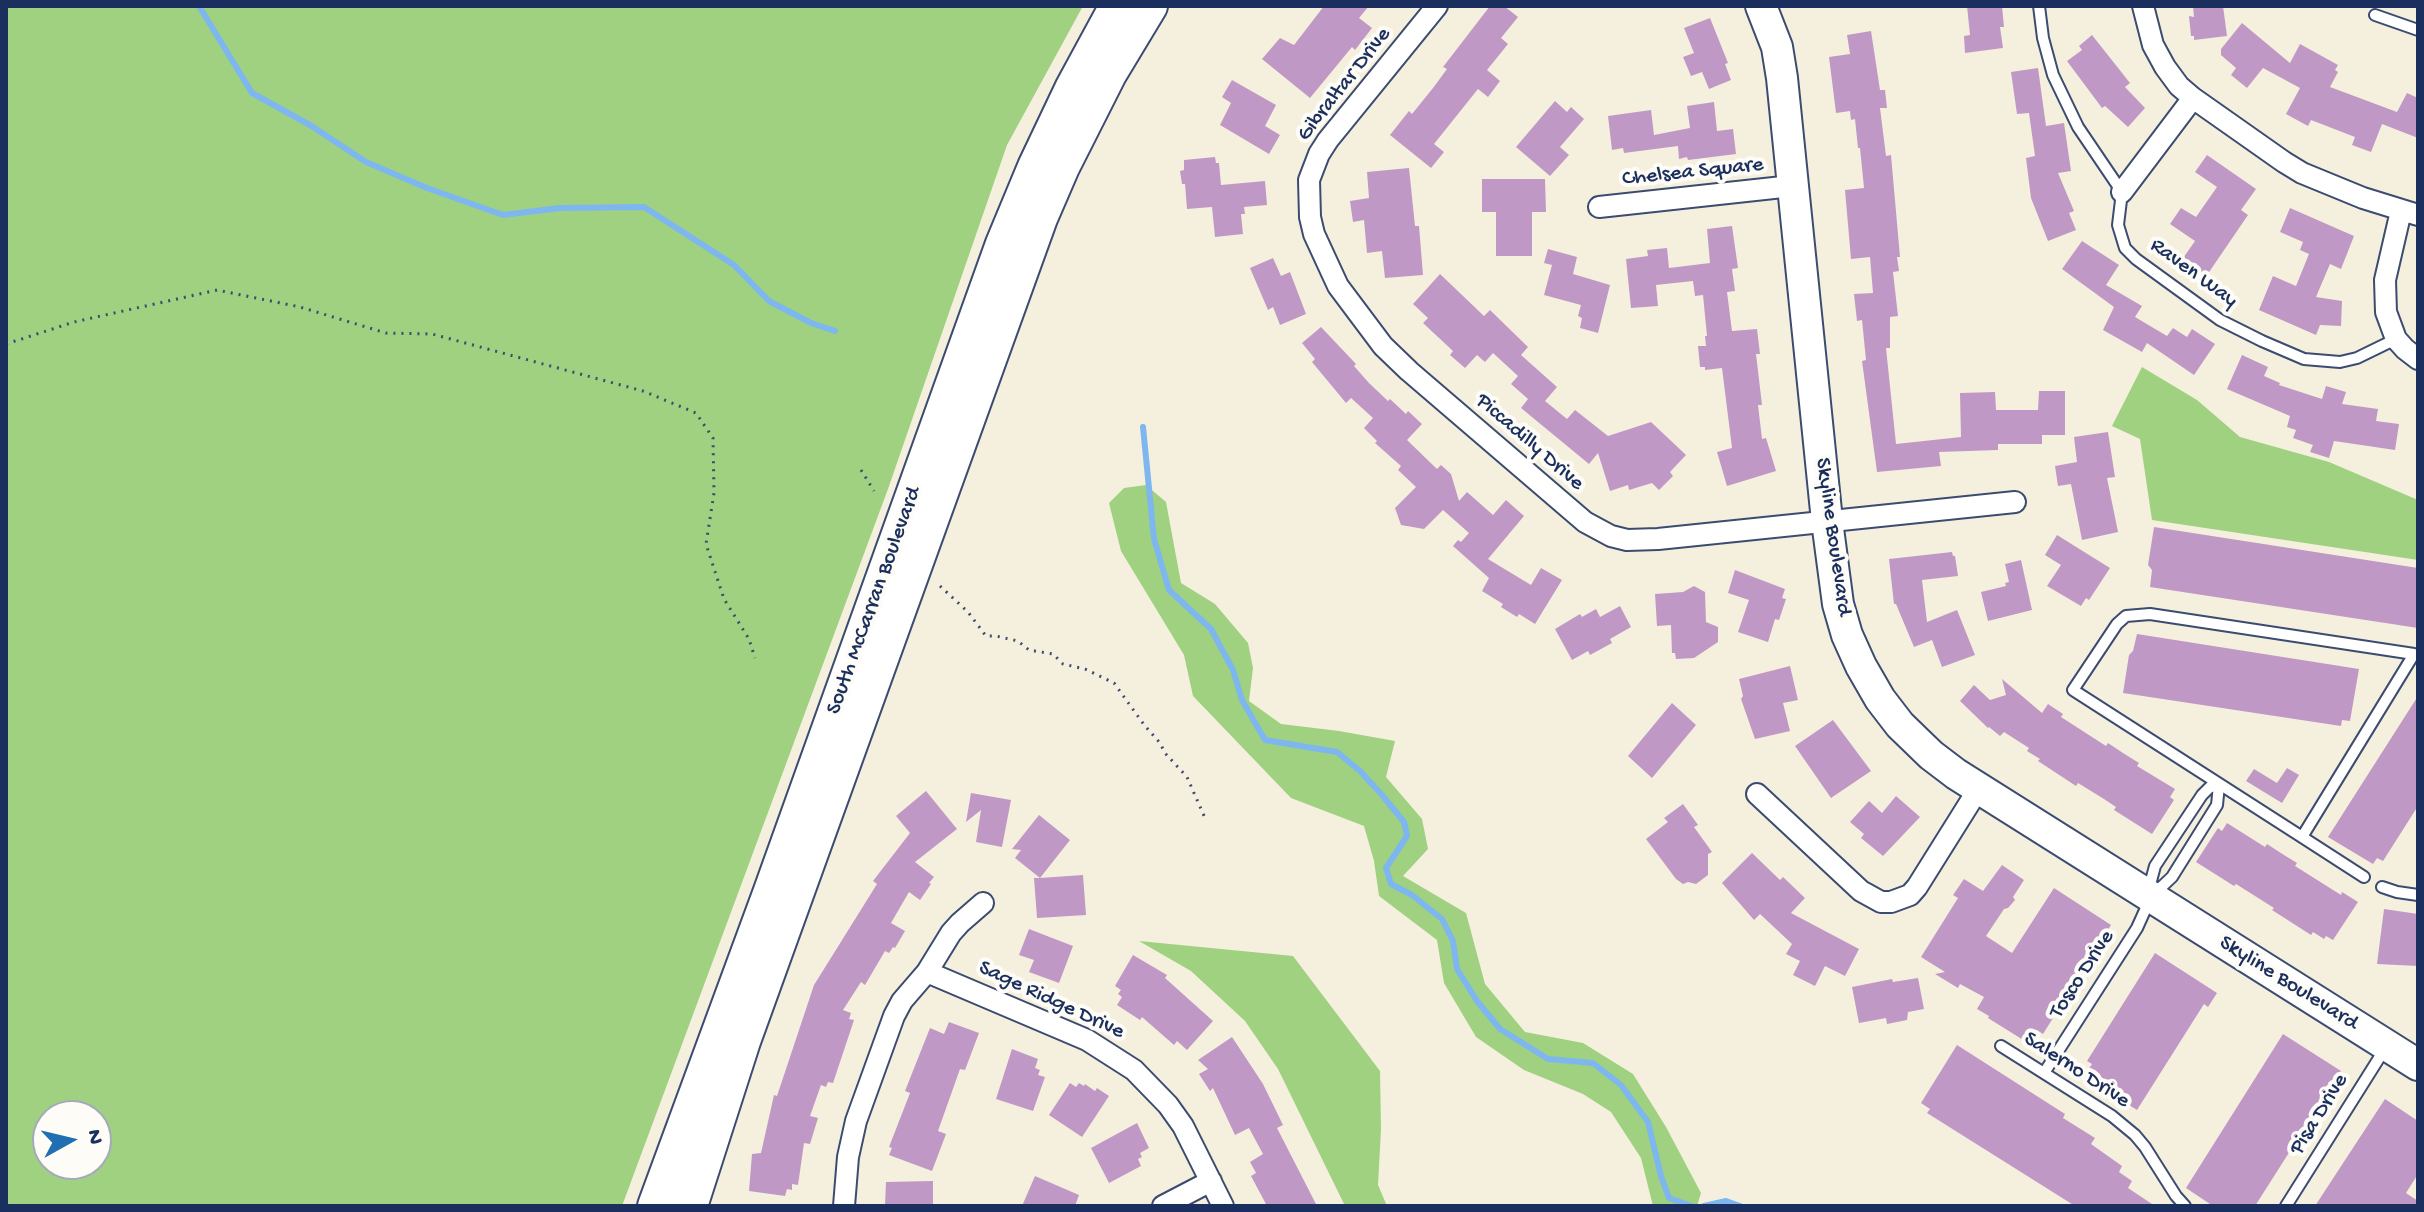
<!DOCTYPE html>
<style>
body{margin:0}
#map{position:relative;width:2424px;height:1212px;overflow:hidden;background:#f5f0de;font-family:"Gochi Hand",sans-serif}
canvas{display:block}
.frame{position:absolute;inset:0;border:8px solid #1b2f5e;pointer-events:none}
.north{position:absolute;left:32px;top:1100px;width:80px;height:80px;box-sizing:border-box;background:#fdfcf7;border:2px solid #a3aaba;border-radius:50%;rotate:82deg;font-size:22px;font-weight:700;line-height:32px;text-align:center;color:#1b2f5e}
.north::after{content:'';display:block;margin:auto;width:28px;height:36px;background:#1f6fb2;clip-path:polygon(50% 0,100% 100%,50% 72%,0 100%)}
</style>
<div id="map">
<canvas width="2424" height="1212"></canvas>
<div class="frame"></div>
<div class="north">N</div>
</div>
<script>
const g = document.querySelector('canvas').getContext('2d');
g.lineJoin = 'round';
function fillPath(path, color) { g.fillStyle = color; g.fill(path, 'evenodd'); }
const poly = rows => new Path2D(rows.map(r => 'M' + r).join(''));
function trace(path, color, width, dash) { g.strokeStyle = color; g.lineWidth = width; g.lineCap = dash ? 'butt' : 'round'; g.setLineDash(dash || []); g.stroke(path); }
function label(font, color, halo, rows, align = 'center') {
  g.font = font + ' "Gochi Hand",sans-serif'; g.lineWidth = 8; g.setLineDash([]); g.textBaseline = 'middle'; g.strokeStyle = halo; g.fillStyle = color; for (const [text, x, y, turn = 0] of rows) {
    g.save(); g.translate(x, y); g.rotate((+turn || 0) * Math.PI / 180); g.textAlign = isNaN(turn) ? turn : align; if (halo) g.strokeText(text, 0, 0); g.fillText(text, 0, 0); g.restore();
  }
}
fillPath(poly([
 [6,6,1083,6,1007,145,888,489,622,1206,6,1206],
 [48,1116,96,1116,96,1164,48,1164],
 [2142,367,2197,400,2240,437,2329,462,2418,500,2418,560,2152,520,2140,439,2112,426],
 [1146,485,1166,502,1181,583,1215,604,1248,643,1253,668,1249,701,1281,724,1339,731,1395,741,1386,777,1422,819,1428,849,1403,876,1466,913,1485,984,1525,1032,1583,1043,1633,1074,1666,1127,1701,1193,1697,1206,1653,1206,1641,1158,1611,1112,1583,1094,1524,1070,1476,1037,1444,983,1437,940,1379,896,1374,861,1364,826,1291,798,1193,696,1184,655,1121,551,1109,503,1124,488],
 [1139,941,1293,956,1380,1071,1381,1129,1378,1185,1387,1206,1345,1206,1278,1069,1245,1021,1191,971]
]), '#9fd181');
trace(poly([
 [199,6,252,93,310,125,366,162,427,188,503,215,560,208,644,207,734,265,769,301,811,323,835,331],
 [1143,427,1154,539,1169,590,1211,629,1233,670,1242,700,1265,740,1337,752,1360,771,1382,795,1404,822,1407,836,1386,868,1391,884,1412,895,1442,919,1453,941,1457,969,1477,1001,1500,1029,1548,1059,1593,1063,1621,1085,1648,1122,1661,1176,1669,1198,1691,1206],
 [1704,1206,1726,1201,1740,1206]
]), '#7eb7ef', 6);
fillPath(poly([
 [1324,6,1369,6,1359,18,1372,28,1355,50,1352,47,1310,98,1262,59,1280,38,1294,45],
 [1490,6,1504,6,1518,17,1501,38,1508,44,1487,70,1500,81,1488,97,1478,89,1434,144,1444,152,1431,168,1390,135,1409,111,1412,114,1433,88,1447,69,1443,67],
 [1967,6,2002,6,2004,27,2000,27,2003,48,1965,53,1964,36,1970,35],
 [2193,6,2223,6,2227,36,2194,40,2194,36,2191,36,2189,16,2194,17],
 [1710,18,1728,63,1725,64,1731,80,1709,89,1702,72,1691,76,1683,57,1694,53,1684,28],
 [2242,23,2290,63,2300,44,2338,65,2335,70,2338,72,2330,87,2397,112,2407,93,2418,98,2418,138,2382,124,2371,152,2352,145,2355,137,2311,120,2308,126,2286,114,2300,88,2263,68,2247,88,2231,75,2236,68,2221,55,2221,49],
 [1871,31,1880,90,1885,90,1887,108,1880,108,1886,156,1891,155,1900,257,1897,257,1899,271,1893,272,1898,316,1890,317,1890,348,1886,348,1896,444,1961,437,1960,393,1995,392,1996,410,2038,410,2039,391,2065,391,2065,435,2042,435,2042,444,1998,444,1998,450,1939,452,1941,466,1877,472,1862,361,1866,360,1862,320,1857,321,1854,294,1873,293,1870,257,1851,259,1845,190,1864,188,1860,148,1858,148,1855,119,1851,120,1850,111,1836,113,1829,57,1850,54,1847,35],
 [2092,35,2130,83,2125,87,2145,108,2128,127,2105,106,2102,108,2067,61,2082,50,2079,46],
 [2038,68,2046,126,2064,123,2071,171,2058,173,2074,211,2069,213,2076,230,2048,241,2031,198,2026,158,2035,156,2029,113,2017,114,2011,72],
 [1232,80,1276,105,1265,126,1280,135,1269,154,1220,125,1231,103,1222,97],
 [1555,101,1567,112,1571,107,1584,119,1560,147,1569,155,1550,176,1516,147],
 [1714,102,1717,131,1733,129,1736,154,1688,160,1687,157,1679,159,1678,146,1624,153,1623,148,1612,150,1608,116,1651,110,1654,135,1690,128,1687,106],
 [2207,155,2256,189,2241,210,2248,215,2205,278,2181,261,2195,241,2170,224,2181,208,2196,217,2217,187,2195,172],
 [1215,157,1216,163,1219,163,1221,185,1265,181,1267,205,1244,207,1245,214,1241,214,1243,234,1215,237,1212,207,1187,209,1185,184,1182,184,1180,171,1184,170,1184,160],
 [1409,168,1415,226,1419,226,1423,275,1385,278,1382,251,1367,253,1364,220,1353,222,1350,201,1369,198,1367,172],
 [1482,179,1545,179,1546,212,1532,212,1532,256,1496,256,1496,212,1482,212],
 [2290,208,2354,236,2341,269,2330,264,2316,297,2342,301,2341,326,2320,325,2316,335,2259,310,2273,276,2296,286,2309,254,2300,250,2303,242,2280,232],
 [1732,226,1738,268,1732,269,1735,291,1727,292,1732,331,1757,329,1760,354,1756,354,1762,405,1758,405,1762,439,1766,438,1776,471,1727,486,1717,452,1732,448,1722,368,1705,370,1705,367,1700,367,1698,346,1706,346,1705,336,1707,336,1703,295,1695,296,1693,281,1656,285,1658,306,1631,308,1626,259,1648,256,1647,250,1667,248,1669,268,1710,263,1707,229],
 [2082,241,2119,265,2106,285,2142,306,2135,317,2167,336,2173,328,2187,337,2192,329,2215,344,2194,375,2147,343,2142,352,2103,330,2114,307,2062,269],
 [1548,249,1577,257,1573,274,1610,285,1598,333,1580,328,1582,318,1578,316,1581,305,1544,295,1552,265,1544,263],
 [1273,258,1281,276,1290,272,1306,314,1280,325,1273,307,1268,310,1250,268],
 [1440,274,1484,316,1490,310,1528,347,1521,355,1557,387,1545,401,1567,419,1575,410,1608,436,1651,422,1686,455,1670,472,1673,476,1659,490,1652,483,1629,490,1628,485,1610,491,1598,453,1589,464,1521,408,1528,399,1511,384,1518,376,1493,353,1485,362,1477,355,1465,368,1450,355,1453,351,1423,323,1428,318,1413,304],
 [1321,327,1356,364,1354,366,1369,383,1388,401,1390,399,1406,414,1408,411,1422,424,1407,440,1437,469,1441,465,1451,474,1459,501,1467,492,1493,515,1506,500,1524,516,1488,559,1531,585,1541,568,1562,580,1535,624,1519,614,1517,617,1501,607,1503,604,1482,591,1489,578,1453,546,1458,540,1461,542,1469,533,1443,510,1424,529,1401,525,1395,508,1416,487,1398,470,1401,466,1375,443,1377,441,1364,428,1373,418,1351,398,1346,403,1312,362,1315,359,1302,343],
 [2242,355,2268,367,2264,376,2280,383,2279,385,2322,399,2326,386,2346,392,2342,404,2378,409,2376,421,2399,424,2395,450,2334,441,2329,458,2310,452,2313,445,2293,438,2296,430,2287,427,2290,416,2227,389],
 [2108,432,2115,477,2107,478,2118,532,2082,540,2071,484,2058,486,2055,466,2077,462,2074,437],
 [2154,527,2418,568,2418,628,2150,587,2152,570,2148,565],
 [2057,535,2110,568,2089,600,2086,598,2081,606,2047,586,2061,565,2045,555],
 [1952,552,1953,556,1955,556,1958,576,1922,580,1927,622,1957,610,1975,655,1942,667,1932,640,1914,647,1896,604,1894,604,1889,559],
 [2021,560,2032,610,1988,621,1981,592,2006,586,2005,583,2009,582,2005,564],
 [1735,570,1785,589,1782,598,1786,599,1779,620,1775,619,1768,642,1738,632,1749,600,1728,593],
 [1694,586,1705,592,1706,622,1718,627,1718,642,1694,658,1676,659,1675,653,1672,653,1671,625,1657,626,1655,594,1683,592],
 [1620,606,1631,627,1610,639,1612,643,1590,655,1588,651,1572,660,1555,629,1580,614,1582,617,1596,609,1600,617],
 [2137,634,2359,669,2350,721,2342,720,2341,726,2123,693,2129,655,2133,651],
 [1790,666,1798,700,1783,703,1790,731,1755,739,1741,699,1743,696,1739,679],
 [2002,679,2042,713,2048,704,2063,714,2061,717,2106,746,2108,743,2123,753,2139,763,2137,766,2175,789,2170,797,2174,800,2152,834,2114,810,2116,807,2104,799,2078,783,2076,786,2038,761,2040,759,2027,751,2029,748,2004,732,2000,736,1989,727,1988,728,1960,701,1974,685,1990,700,2006,695],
 [2418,696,2418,806,2383,861,2377,858,2373,864,2328,837],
 [1672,703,1696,725,1652,778,1628,756],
 [1833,720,1871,771,1831,798,1795,746],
 [2287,768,2299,775,2282,803,2246,781,2254,769,2277,783],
 [926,791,957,829,915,862,934,877,929,883,931,884,920,900,909,892,891,923,905,931,895,948,893,947,889,953,885,951,865,985,861,982,843,1010,851,1013,849,1019,854,1020,833,1083,828,1082,826,1087,821,1085,810,1116,818,1118,810,1144,804,1143,798,1185,792,1184,792,1190,787,1189,785,1196,749,1191,752,1154,761,1153,774,1095,777,1096,814,985,877,884,873,881,910,833,896,816],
 [971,793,1011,800,1002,847,976,842,981,810,966,822],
 [1896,796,1920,817,1883,856,1861,838,1864,834,1850,822,1869,801,1882,813],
 [1683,804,1698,825,1694,827,1712,852,1708,854,1708,875,1696,884,1688,882,1683,884,1676,879,1646,839,1668,822,1664,818],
 [1039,815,1070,840,1040,878,1083,875,1086,915,1037,918,1034,878,1040,878,1015,858,1021,850,1012,849],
 [2227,823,2265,847,2267,844,2284,855,2297,863,2295,866,2341,895,2342,892,2358,902,2333,940,2326,936,2324,939,2313,932,2311,935,2272,910,2274,908,2236,884,2234,886,2196,862,2218,828,2222,831],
 [1752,853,1780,880,1783,877,1805,898,1791,913,1859,949,1845,976,1825,966,1815,986,1793,975,1800,961,1786,954,1792,944,1760,914,1754,920,1722,883],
 [2002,865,2024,880,2013,897,2015,900,2008,908,2004,909,1986,936,2012,953,2054,888,2111,925,2043,1034,2037,1030,2028,1043,1988,1018,1989,1016,1977,1009,1984,997,1960,984,1958,988,1935,974,1945,972,1921,957,1958,898,1953,895,1964,879,1983,891],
 [2384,909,2418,914,2418,966,2377,964],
 [1029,929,1073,946,1059,983,1029,972,1034,960,1019,955],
 [2155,953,2217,993,2208,1007,2204,1004,2137,1110,2126,1103,2124,1105,2083,1078,2092,1064,2087,1061],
 [1133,955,1167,975,1165,978,1213,1021,1187,1050,1177,1041,1174,1045,1142,1017,1140,1020,1117,1005,1122,997,1118,994,1121,990,1115,986],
 [1918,978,1924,1009,1908,1012,1907,1020,1887,1024,1886,1018,1859,1023,1852,987,1892,979,1893,982],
 [949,1022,979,1033,965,1070,960,1069,938,1131,946,1134,932,1171,889,1155,892,1148,889,1147,910,1093,905,1091,930,1028,944,1034],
 [2283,1034,2341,1071,2255,1206,2213,1206,2186,1188],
 [1232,1037,1263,1084,1283,1125,1277,1128,1317,1206,1267,1206,1251,1176,1256,1173,1250,1162,1263,1154,1249,1128,1235,1135,1213,1088,1210,1091,1199,1074,1208,1069,1198,1060],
 [1957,1045,2065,1114,2063,1118,2095,1138,2091,1144,2122,1166,2119,1172,2132,1181,2128,1188,2155,1206,2075,1206,1927,1113,1930,1109,1921,1103],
 [1012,1049,1038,1059,1035,1068,1040,1070,1038,1075,1045,1077,1033,1111,996,1099],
 [1070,1083,1076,1087,1079,1083,1084,1086,1085,1084,1095,1091,1097,1088,1109,1096,1082,1137,1049,1115],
 [2385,1099,2418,1121,2418,1174,2406,1193,2418,1201,2418,1206,2315,1206],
 [1137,1123,1149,1148,1140,1153,1142,1157,1138,1159,1141,1166,1109,1183,1091,1148],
 [1035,1176,1079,1195,1075,1206,1022,1206],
 [933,1181,933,1206,885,1206,886,1182]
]), '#c098c5');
const lane = poly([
 [2039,6,2043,38,2053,75,2078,127,2122,192,2118,225,2125,248,2136,259,2220,320,2262,341,2304,359,2340,362,2357,358,2396,339],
 [2375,15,2418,30],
 [2302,837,2073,690,2117,624,2126,616,2150,614,2414,654,2302,837,2364,877],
 [2382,887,2397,892,2418,895],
 [2001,1046,2112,1116,2135,1135,2145,1147,2176,1196,2185,1206],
 [2044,1073,2137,928,2151,897,2151,881,2155,866,2202,795,2210,787,2219,785,2217,805,2172,877,2154,894],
 [2286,1206,2386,1047]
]);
const street = poly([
 [1437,6,1328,140,1319,154,1309,180,1310,217,1314,234,1338,286,1383,346,1409,371,1585,522,1611,536,1627,540,1658,539,2015,502],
 [2143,6,2153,45,2165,67,2179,86,2193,98,2284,162,2302,173,2363,198,2418,215],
 [2122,192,2193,98],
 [1599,207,1792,186],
 [2401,211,2385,280,2386,312,2396,339,2405,349,2418,359],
 [1757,794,1861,891,1881,902,1891,902,1910,895,1917,887,1979,788],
 [927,972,1087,1040,1134,1070,1168,1105,1183,1126,1223,1206],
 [844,1206,848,1157,856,1121,894,1016,902,1001,927,972,951,933,960,923,983,903],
 [1163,1206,1211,1181]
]);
const secondary = poly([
 [1761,6,1777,47,1782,78,1827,521,1838,604,1847,635,1861,666,1880,699,1900,725,1931,755,1956,774,2418,1065]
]);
const primary = poly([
 [655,1206,771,891,1003,244,1035,167,1073,87,1117,6],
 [690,1206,743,1041,1040,218,1062,167,1109,74,1150,6]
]);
trace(lane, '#3c4c71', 14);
trace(street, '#3c4c71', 24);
trace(secondary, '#3c4c71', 34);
trace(primary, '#3c4c71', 38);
trace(poly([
 [6,344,74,322,217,290,300,307,386,333,432,334,643,391,696,413,713,438,714,493,706,544,724,599,749,639,755,658],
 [861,470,874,491],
 [940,586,968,612,986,636,996,636,1018,641,1029,650,1053,654,1063,664,1085,669,1114,683,1145,726,1160,743,1165,753,1187,777,1205,818]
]), '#3c4c71', 3, [2, 6]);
trace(lane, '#fff', 10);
trace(street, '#fff', 20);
trace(secondary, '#fff', 30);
trace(primary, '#fff', 34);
label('22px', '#1b2f5e', '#fdfcf7', [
 ["Gibraltar Drive",1345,85,-52],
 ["Chelsea Square",1693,173,-6],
 ["Raven Way",2193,274,36],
 ["Piccadilly Drive",1529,443,41],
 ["Skyline Boulevard",1832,537,82],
 ["South McCarran Boulevard",875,601,-70],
 ["Tosco Drive",2083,975,-57],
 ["Skyline Boulevard",2288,984,32],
 ["Sage Ridge Drive",1051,1001,25],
 ["Salerno Drive",2076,1071,33],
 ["Pisa Drive",2320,1115,-58]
]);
</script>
